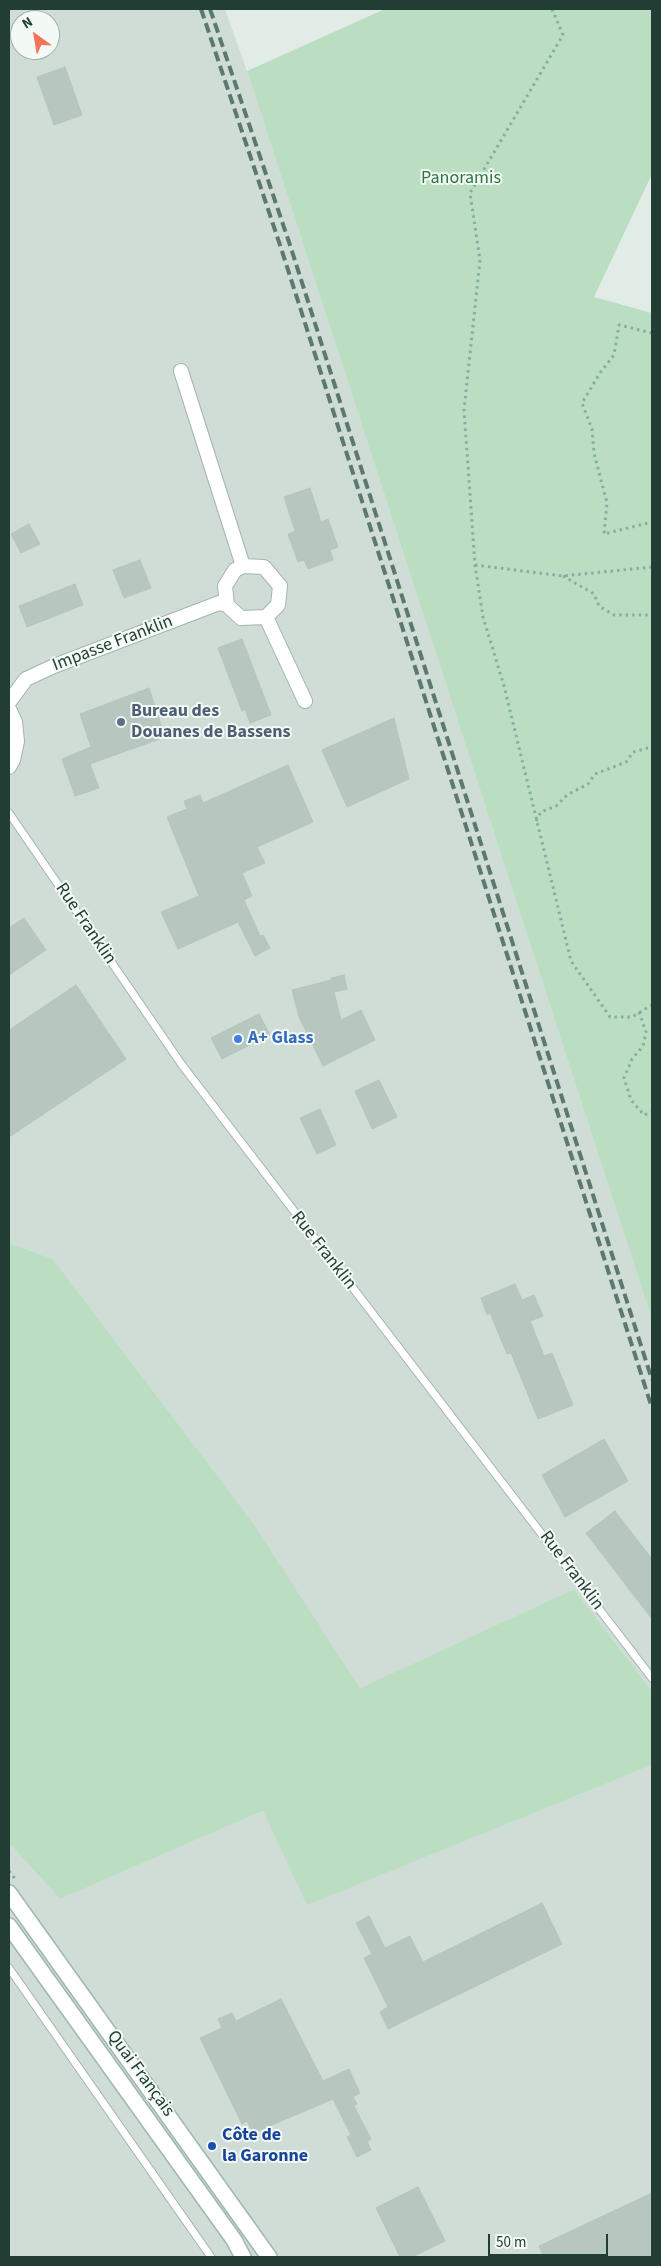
<!DOCTYPE html>
<meta charset="utf-8">
<style>
body{margin:0}
#map{position:relative;width:661px;height:2266px;overflow:hidden;background:#e2ece7;font-family:"Source Sans 3",sans-serif}
canvas{display:block}
.frame{position:absolute;inset:0;border:10px solid #223e34;pointer-events:none}
.north{position:absolute;left:10px;top:10px;width:50px;height:50px;box-sizing:border-box;background:#f3f9f5;border:1px solid #9faea8;border-radius:50%;rotate:328deg;font-size:14px;font-weight:700;line-height:20px;text-align:center;color:#223e34}
.north::after{content:'';display:block;margin:auto;width:18px;height:22px;background:#f3745a;clip-path:polygon(50% 0,100% 100%,50% 72%,0 100%)}
.scale{position:absolute;left:488px;top:2234px;width:120px;height:22px;box-sizing:border-box;border:2px solid #223e34;border-top:0;padding-left:6px;font-size:15px;line-height:18px;white-space:nowrap;color:#223e34;-webkit-text-stroke:4px #f3f9f5;paint-order:stroke}
</style>
<div id="map">
<canvas width="661" height="2266"></canvas>
<div class="frame"></div>
<div class="north">N</div>
<div class="scale">50 m</div>
</div>
<script>
const g = document.querySelector('canvas').getContext('2d');
g.lineJoin = 'round';
function fillPath(path, color) { g.fillStyle = color; g.fill(path, 'evenodd'); }
const poly = rows => new Path2D(rows.map(r => 'M' + r).join(''));
function trace(path, color, width, dash) { g.strokeStyle = color; g.lineWidth = width; g.lineCap = dash ? 'butt' : 'round'; g.setLineDash(dash || []); g.stroke(path); }
function label(font, color, halo, rows, align = 'center') {
  g.font = font + ' "Source Sans 3",sans-serif'; g.lineWidth = 4; g.setLineDash([]); g.textBaseline = 'middle'; g.strokeStyle = halo; g.fillStyle = color; for (const [text, x, y, turn = 0] of rows) {
    g.save(); g.translate(x, y); g.rotate((+turn || 0) * Math.PI / 180); g.textAlign = isNaN(turn) ? turn : align; if (halo) g.strokeText(text, 0, 0); g.fillText(text, 0, 0); g.restore();
  }
}
fillPath(poly([
 [9,9,225,9,247,71,652,1320,652,1691,574,1589,360,1688,254,1524,53,1259,9,1243],
 [20,20,50,20,50,50,20,50],
 [652,1765,652,2257,9,2257,9,1843,60,1899,263,1811,308,1904]
]), '#d0dcd6');
fillPath(poly([
 [385,9,652,9,652,174,594,297,652,313,652,1320,247,71],
 [9,1243,53,1259,254,1524,360,1688,574,1589,652,1691,652,1765,307,1905,263,1811,60,1899,9,1843]
]), '#bbdec2');
const building = poly([
 [65,67,82,115,54,125,37,77,65,67],
 [310,488,321,522,328,519,338,547,330,550,333,560,308,569,304,560,298,562,288,534,295,531,284,497,310,488],
 [29,524,40,544,21,553,11,534,29,524],
 [140,560,151,588,124,598,113,570,140,560],
 [75,584,83,605,27,627,19,606,75,584],
 [242,639,271,715,250,723,245,709,242,711,218,648,242,639],
 [149,688,165,737,90,764,99,788,75,796,62,759,91,747,80,714,149,688],
 [394,718,409,779,347,807,322,750,394,718],
 [288,765,313,822,257,847,265,863,242,873,252,896,244,900,260,936,263,935,270,948,255,956,238,922,178,949,161,912,199,896,167,817,187,809,184,801,200,795,203,803,288,765],
 [24,918,46,950,9,975,9,928,24,918],
 [344,975,347,989,334,992,341,1020,361,1010,375,1040,323,1066,299,1017,292,990,331,980,331,978,344,975],
 [76,985,126,1059,9,1137,9,1030,76,985],
 [259,1014,270,1035,222,1059,211,1038,259,1014],
 [379,1080,397,1117,372,1129,355,1091,379,1080],
 [320,1109,336,1145,317,1154,300,1118,320,1109],
 [515,1284,522,1300,534,1295,543,1316,530,1321,544,1356,552,1353,573,1405,538,1419,511,1353,507,1354,490,1313,487,1315,481,1298,515,1284],
 [604,1439,628,1481,565,1517,542,1475,604,1439],
 [615,1511,652,1559,652,1619,586,1533,615,1511],
 [542,1903,562,1944,388,2029,380,2012,388,2007,364,1958,372,1954,356,1923,369,1916,385,1948,410,1936,423,1962,542,1903],
 [281,1999,323,2081,349,2069,360,2093,353,2097,357,2104,354,2106,371,2139,367,2141,371,2150,357,2157,347,2137,351,2135,333,2099,253,2133,247,2121,242,2124,200,2038,222,2028,218,2019,232,2013,236,2021,281,1999],
 [418,2187,445,2241,412,2257,400,2257,376,2208,418,2187],
 [652,2193,652,2257,544,2257,539,2246,652,2193]
]);
fillPath(building, '#b7c7c0');
trace(building, '#b4c6be', 1);
const lane = poly([
 [9,813,182,1065,652,1678],
 [9,1968,211,2257]
]);
const street = poly([
 [181,371,243,566],
 [243,566,264,567,280,586,278,605,266,617,241,618,227,605,225,586,235,570,243,566],
 [266,617,305,701],
 [9,702,26,679,54,666,219,603,227,605],
 [9,709,15,722,17,741,13,760,9,767]
]);
const secondary = poly([
 [9,1893,269,2257],
 [9,1926,234,2240,243,2257]
]);
trace(lane, '#a5b4ae', 9);
trace(street, '#a5b4ae', 16);
trace(secondary, '#a0b8ae', 18);
trace(poly([
 [552,9,563,35,470,193,480,260,464,410,475,565,483,617,504,686,571,961,610,1017,632,1017,652,1005],
 [652,333,619,325,614,355,600,373,582,403,592,429,594,453,607,503,604,534,652,522],
 [475,565,563,576,652,567],
 [563,576,594,594,599,606,614,615,652,615],
 [536,821,541,812,556,806,567,795,588,784,595,774,626,762,633,752,652,747],
 [639,1012,646,1032,643,1046,632,1059,624,1078,631,1100,644,1115,652,1112],
 [9,1871,16,1880]
]), '#82b09f', 3, [2.5, 4]);
trace(lane, '#fff', 7);
trace(street, '#fff', 14);
trace(secondary, '#fff', 15);
trace(poly([
 [201,9,281,248,652,1408],
 [210,9,290,245,652,1380]
]), '#5c796f', 4, [10, 5]);
for (const [x, y, r, color] of [
 [121,722,5,"#5c6f8a"],
 [238,1039,5,"#3f7fe0"],
 [212,2146,5,"#1a4fb4"]
]) { const dot = new Path2D(); dot.arc(x, y, r, 0, 2 * Math.PI); g.fillStyle = color; g.fill(dot); trace(dot, '#f3f9f5', 2); }
label('18px', '#2c7543', '#f3f9f5', [
 ["Panoramis",461,179]
]);
label('18px', '#223e34', '#f3f9f5', [
 ["Impasse Franklin",113,644,-21],
 ["Rue Franklin",85,924,56],
 ["Rue Franklin",323,1251,52],
 ["Rue Franklin",571,1571,53],
 ["Quai Français",140,2074,54]
]);
label('bold 18px', '#4e5e75', '#f3f9f5', [
 ["Bureau des",131,712],
 ["Douanes de Bassens",131,733]
], 'left');
label('bold 18px', '#366cbe', '#f3f9f5', [
 ["A+ Glass",248,1039]
], 'left');
label('bold 18px', '#164399', '#f3f9f5', [
 ["Côte de",222,2136],
 ["la Garonne",222,2157]
], 'left');
</script>
